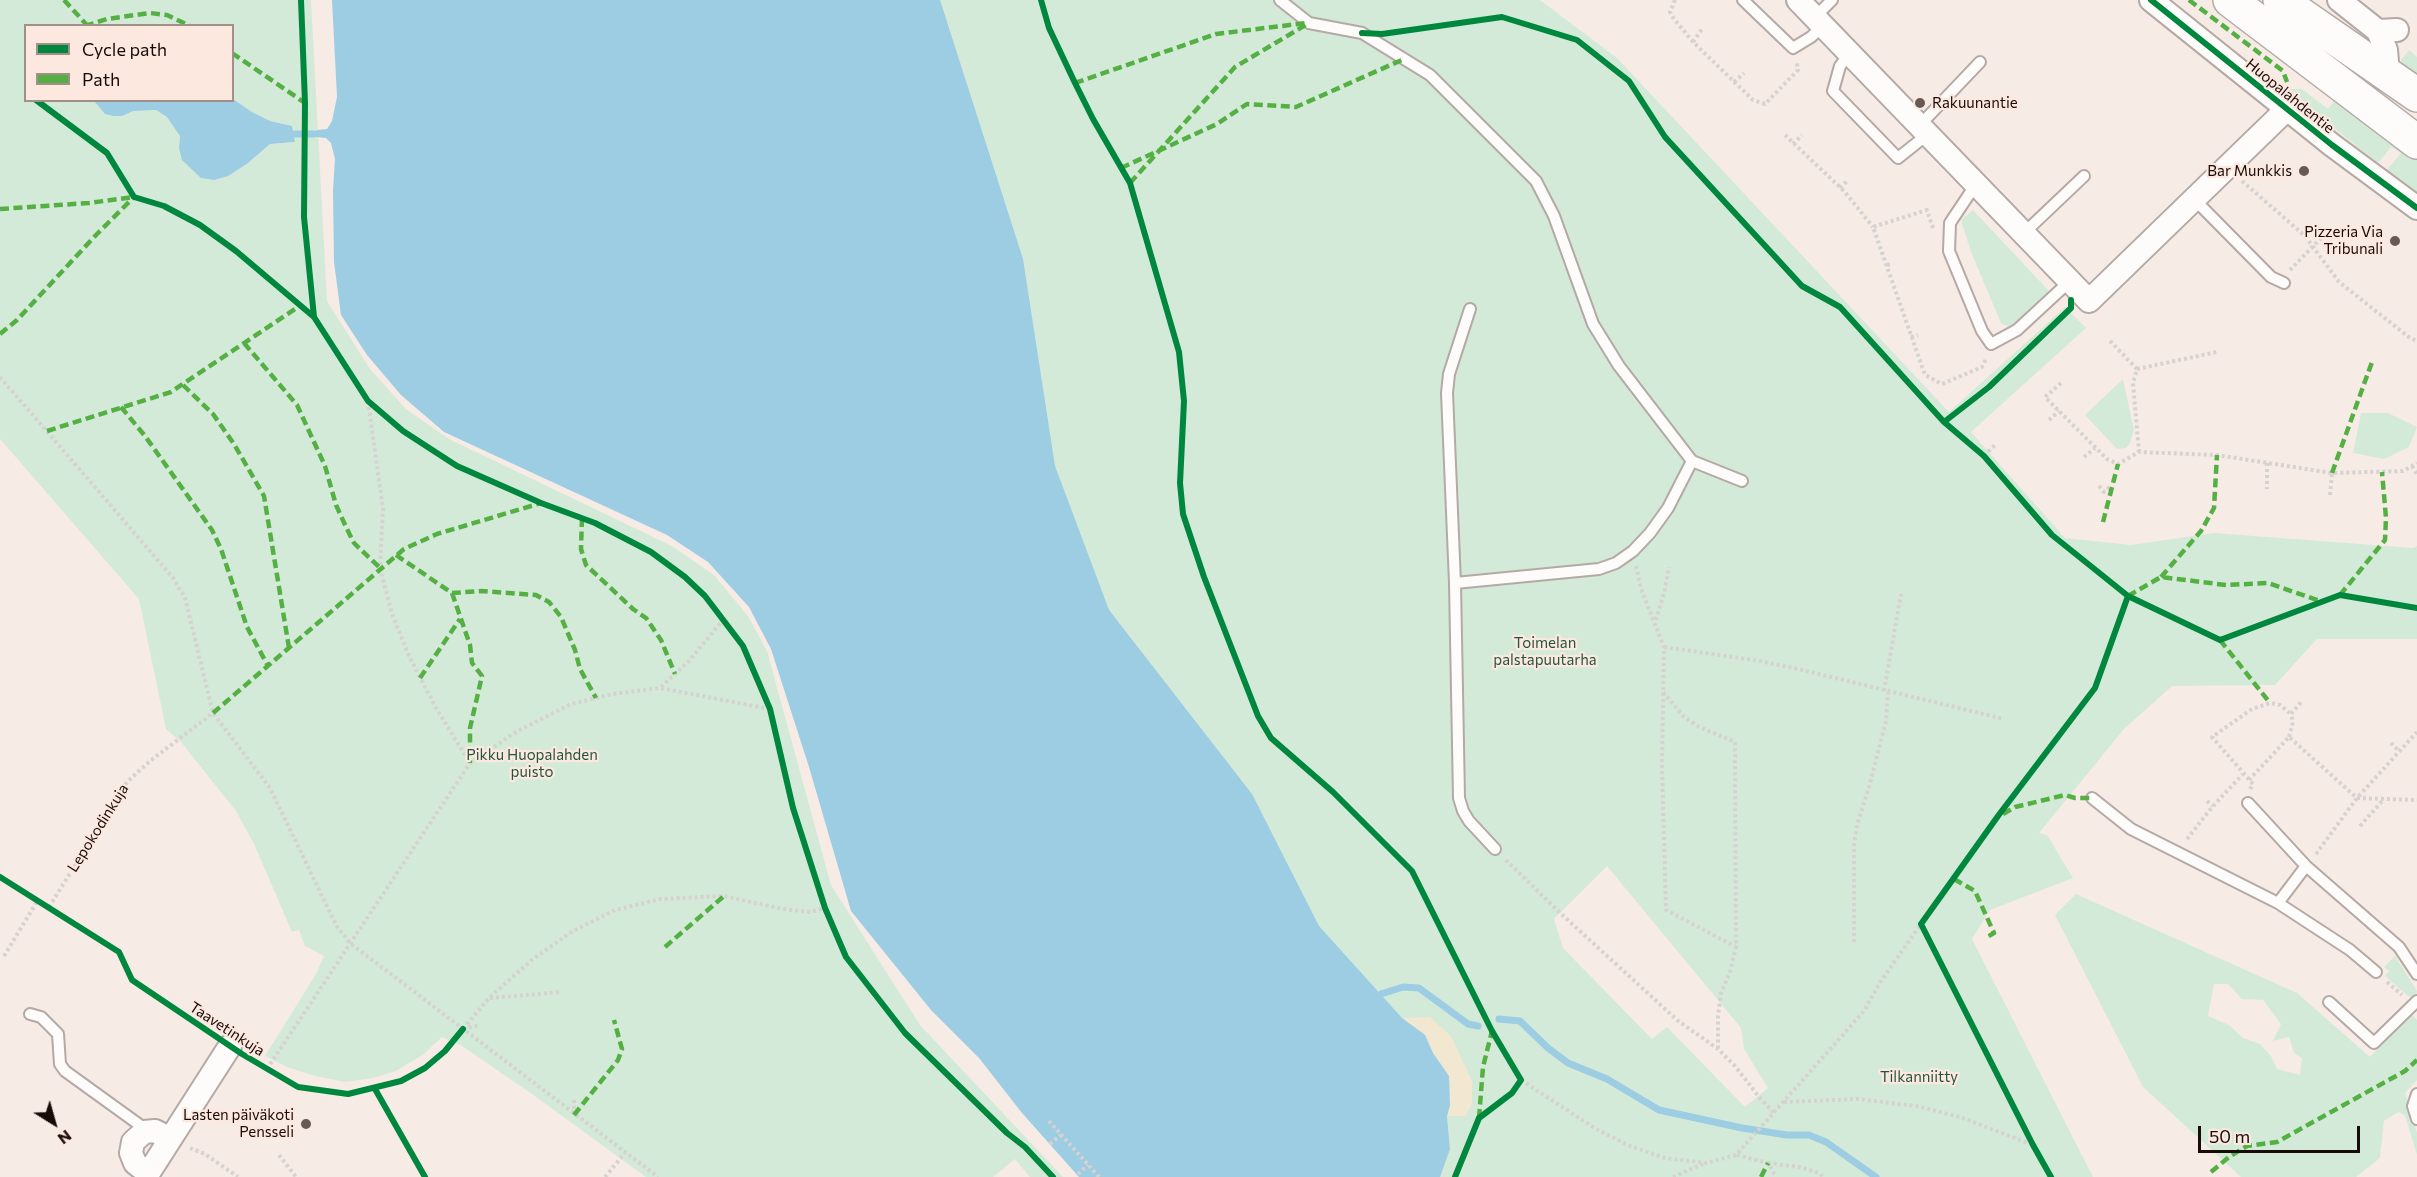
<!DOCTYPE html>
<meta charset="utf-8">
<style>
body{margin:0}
#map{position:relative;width:2417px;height:1177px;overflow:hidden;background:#f7ebe6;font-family:Commissioner,sans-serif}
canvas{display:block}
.legend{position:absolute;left:24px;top:24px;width:210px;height:78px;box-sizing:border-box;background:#fde8e0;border:2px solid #a1908a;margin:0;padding:8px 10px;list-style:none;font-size:18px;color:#170c08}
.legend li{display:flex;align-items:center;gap:12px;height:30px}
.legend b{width:30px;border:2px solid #a1908a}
.north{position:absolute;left:24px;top:1093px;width:60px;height:60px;-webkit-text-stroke:4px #fde8e0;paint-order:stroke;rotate:143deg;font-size:16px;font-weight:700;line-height:24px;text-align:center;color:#170c08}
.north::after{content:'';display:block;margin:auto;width:21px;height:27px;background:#170c08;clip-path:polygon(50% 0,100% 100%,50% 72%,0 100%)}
.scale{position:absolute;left:2198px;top:1126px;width:162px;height:27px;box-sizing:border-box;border:3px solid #170c08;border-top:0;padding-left:8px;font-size:18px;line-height:21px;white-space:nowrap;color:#170c08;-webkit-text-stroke:4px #fde8e0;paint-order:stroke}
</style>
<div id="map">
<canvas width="2417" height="1177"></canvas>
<ul class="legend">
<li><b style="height:8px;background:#00873e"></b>Cycle path</li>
<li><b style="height:8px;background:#55b044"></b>Path</li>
</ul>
<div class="north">N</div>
<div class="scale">50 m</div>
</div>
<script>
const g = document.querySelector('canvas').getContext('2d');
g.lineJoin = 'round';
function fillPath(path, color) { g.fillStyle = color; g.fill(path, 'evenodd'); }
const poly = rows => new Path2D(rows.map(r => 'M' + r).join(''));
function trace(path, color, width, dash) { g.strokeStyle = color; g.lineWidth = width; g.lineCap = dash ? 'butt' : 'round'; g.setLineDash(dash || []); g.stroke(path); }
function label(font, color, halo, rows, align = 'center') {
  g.font = font + ' Commissioner,sans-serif'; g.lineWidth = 4.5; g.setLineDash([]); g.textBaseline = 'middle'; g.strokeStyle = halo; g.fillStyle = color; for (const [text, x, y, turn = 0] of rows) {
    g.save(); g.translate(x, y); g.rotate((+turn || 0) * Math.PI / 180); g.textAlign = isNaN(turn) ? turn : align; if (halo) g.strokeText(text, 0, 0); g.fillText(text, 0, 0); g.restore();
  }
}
fillPath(poly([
 [0,0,311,0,327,301,370,369,406,409,449,439,672,546,714,575,748,616,767,651,831,885,920,1025,1063,1177,1030,1177,1015,1159,993,1177,646,1177,532,1094,462,1046,442,1037,424,1054,396,1071,373,1078,345,1082,315,1076,287,1067,265,1056,316,974,324,956,305,946,299,930,292,932,254,844,236,811,181,742,166,729,139,599,0,439],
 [26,26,232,26,233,99,252,112,270,121,292,126,295,142,270,144,248,163,179,148,180,136,176,127,167,117,156,110,133,111,122,116,113,116,105,114,94,100,26,100],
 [826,0,1540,0,1617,58,1949,412,2065,307,2086,328,1971,432,2065,538,2131,545,2214,533,2413,548,2417,546,2417,639,2317,639,2275,685,2172,686,2124,729,2039,833,2047,835,2073,878,1990,910,1972,939,2093,1177,1392,1177,1450,1148,1447,1116,1449,1076,1433,1053,1425,1035,1213,958],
 [1607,866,1741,1028,1744,1049,1768,1088,1745,1107,1667,1027,1652,1039,1563,948,1554,919],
 [2409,50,2417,57,2417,79,2401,65,2401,60],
 [2291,89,2302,89,2328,109,2338,96,2417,157,2417,194,2387,170,2401,153,2391,147,2378,163,2287,91],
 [1973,210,2048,290,2049,295,2015,326,2008,327,2001,323,1971,252,1961,220],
 [2123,379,2134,430,2130,443,2126,448,2117,449,2085,415],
 [2361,413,2388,413,2417,427,2409,447,2384,459,2353,453],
 [2076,894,2297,993,2370,1057,2411,1014,2417,1020,2417,1080,2405,1093,2417,1133,2417,1155,2405,1115,2398,1112,2384,1121,2380,1158,2356,1177,2241,1177,2143,1087,2055,915],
 [2214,984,2228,984,2242,999,2263,1000,2281,1024,2273,1041,2289,1037,2294,1053,2302,1058,2300,1075,2277,1069,2271,1056,2260,1044,2243,1038,2229,1025,2208,1016],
 [2395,956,2417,991,2416,996,2409,997,2385,976,2389,971,2384,967]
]), '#d4ead9');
fillPath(poly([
 [1430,1017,1451,1036,1472,1081,1472,1104,1465,1116,1447,1116,1450,1105,1449,1076,1433,1053,1425,1035,1402,1018]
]), '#f2e7d0');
fillPath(poly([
 [332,0,940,0,1023,259,1055,466,1109,610,1252,794,1319,926,1402,1018,1425,1035,1433,1053,1449,1076,1450,1105,1447,1116,1450,1149,1440,1177,1079,1177,1022,1113,979,1058,931,1010,851,911,809,767,771,649,749,607,708,562,667,535,444,432,401,395,367,355,341,315,334,262,333,190,335,159,331,143,326,138,316,137,314,134,317,130,327,129,332,121,337,97],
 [233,99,252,112,270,121,292,126,295,142,270,144,248,163,228,176,214,180,201,178,182,160,179,148,180,136,167,117,156,110,133,111,122,116,113,116,105,114,94,101,232,100]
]), '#9ccde2');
trace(poly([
 [294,134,314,134],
 [1381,994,1403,987,1419,988,1468,1024,1478,1026],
 [1499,1019,1520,1021,1548,1048,1568,1063,1607,1079,1659,1110,1742,1128,1787,1135,1809,1135,1826,1142,1876,1177]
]), '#9ccde2', 7);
const service = poly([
 [1280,0,1309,23,1362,33,1430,75,1536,181,1554,216,1593,324,1619,366,1692,461,1742,481],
 [1743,0,1793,48,1811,37,1823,26],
 [1815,17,1832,0],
 [1850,53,1840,66,1833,91,1898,158,1928,134],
 [1920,125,1980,62],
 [1976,184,1950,223,1949,251,1982,331,1991,344,2017,330,2070,281],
 [2194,199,2271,277,2284,283],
 [2024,233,2084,176],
 [1470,309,1449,374,1447,393,1455,583,1459,798,1463,811,1469,821,1495,849],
 [1455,583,1599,569,1616,563,1633,551,1650,533,1668,508,1692,461],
 [2092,798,2131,829,2278,903,2350,950,2376,972],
 [2248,803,2306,866,2399,947,2417,974],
 [2278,903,2306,866],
 [2329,1002,2374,1043,2417,1001],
 [30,1014,41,1017,58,1034,60,1064,65,1071,148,1131],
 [2417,1094,2413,1106,2417,1119]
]);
const minor = poly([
 [1798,0,2089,301,2287,109],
 [2151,0,2332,145,2417,208],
 [2339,0,2378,31,2397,30],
 [2378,31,2386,50,2388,74],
 [150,1170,140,1167,135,1163,131,1153,133,1142,144,1132,155,1131,161,1134,168,1143],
 [146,1177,230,1046]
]);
const primary = poly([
 [2230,0,2417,142],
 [2280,0,2417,95]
]);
trace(service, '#b4a9a5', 14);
trace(minor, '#b4a9a5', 26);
trace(primary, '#b4a9a5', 36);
trace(poly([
 [1675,0,1670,12,1674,19,1693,42,1753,100,1765,104,1798,70,1797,63],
 [1693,42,1702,29],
 [1734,82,1744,73],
 [1785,135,1844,191,1873,227],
 [1793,144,1802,135],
 [2242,181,2305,236,2339,282,2410,338,2417,341],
 [1840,188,1847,181],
 [1933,228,1927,210,1873,227,1925,375,1942,384,1982,367,1986,359],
 [1887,265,1893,264],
 [2290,270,2325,234],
 [1911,337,1918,335],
 [2110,341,2137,369,2133,383,2139,452],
 [2137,369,2217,352],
 [0,377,174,579,185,598,213,713,270,788,336,925,350,943,658,1177],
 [2061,383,2045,397,2107,459,2118,464,2139,452,2217,455,2332,473,2403,471,2417,463],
 [368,401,383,509,380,568,392,614,409,656,436,708,470,763],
 [2049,420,2059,411],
 [1984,456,1996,444],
 [2084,457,2095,448],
 [2267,463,2267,489],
 [2412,466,2417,474],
 [2099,486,2104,492,2111,486],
 [2330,495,2332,473],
 [1636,566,1641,589,1664,647,1662,766,1666,910,1736,947],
 [1656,620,1665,589,1669,567],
 [1664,647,1760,661,1802,670,2004,719],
 [661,687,688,662,724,619],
 [1884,691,1901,594],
 [1663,692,1684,717,1699,727,1735,742,1736,947,1730,972,1721,993,1718,1016,1718,1049],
 [2289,737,2293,722,2291,714,2302,701],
 [2391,743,2399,751],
 [2249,780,2289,737,2357,798,2417,800],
 [2250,789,2253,784,2212,737,2252,709,2270,703,2280,705,2291,714],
 [2207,801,2213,806],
 [2360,826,2384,799],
 [2187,839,2213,806,2243,774],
 [2316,854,2357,798,2417,732],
 [1506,860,1557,910,1677,1020,1718,1049,1735,1066,1759,1097,1774,1113],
 [49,907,127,782,150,761,213,713],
 [1854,942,1854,845,1857,825,1869,787,1886,721,1888,693],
 [4,956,38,900],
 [2387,982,2402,995],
 [490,998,561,992],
 [463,1029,489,998,533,959,573,931,615,910,661,899,724,896,783,909,810,912,825,908],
 [463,1029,479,1025],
 [267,1069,470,763,516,732,571,704,613,694,660,688,770,709],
 [1521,1080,1596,1129,1630,1146,1665,1158,1706,1163,1736,1155,1864,1011,1881,981,1921,924],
 [1784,1102,1858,1099,1916,1106,1960,1117,2033,1145],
 [574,1115,574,1098],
 [1049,1121,1099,1177],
 [1050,1144,1061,1135],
 [190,1148,205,1154,238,1177],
 [279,1155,296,1177],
 [1737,1155,1768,1163,1776,1177],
 [1768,1163,1799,1167,1819,1173,1823,1177],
 [1078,1174,1088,1165],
 [605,1177,625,1153],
 [1673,1177,1705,1163]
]), '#d5d2d0', 4, [3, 3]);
trace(service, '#fefcfb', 10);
trace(minor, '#fefcfb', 22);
trace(primary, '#fefcfb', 33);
trace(poly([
 [64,0,86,24],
 [2189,0,2283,71,2287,82],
 [85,26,107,19,150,13,167,15,190,26],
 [232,53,305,103],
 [1075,83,1216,34,1306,23],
 [1121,168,1217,124,1247,104,1296,107,1404,59],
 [1130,183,1235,67,1309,23],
 [0,209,89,203,134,197],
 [0,334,17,320,96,235,134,197],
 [244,343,297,405,325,466,336,505,346,527,354,543,380,568],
 [183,385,213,414,234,444,264,496,289,648],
 [121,407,145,436,212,530,221,549,247,627,268,666],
 [47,431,171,392,301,305],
 [2332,473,2372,362],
 [582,518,581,549,586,565,633,609,646,618,661,640,675,674],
 [2103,522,2118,464],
 [396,555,452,593,482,591,536,595,549,602,561,617,575,650,580,669,596,698],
 [2161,577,2201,531,2214,508,2217,455],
 [452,593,470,645,472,663,482,676,470,728,470,763],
 [2340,595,2385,540,2386,518,2382,472],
 [2128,596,2161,577,2226,585,2268,583,2323,602],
 [2220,640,2270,703],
 [420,678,460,619],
 [213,713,404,549,437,534,541,503],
 [2003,814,2015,807,2065,795,2075,798,2092,798],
 [1954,879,1975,891,1994,933,1987,937],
 [665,947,724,896],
 [574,1115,618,1060,622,1049,614,1020],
 [1479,1118,1483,1067,1492,1031],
 [2211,1172,2229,1157,2247,1146,2277,1142,2405,1071,2417,1060],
 [1761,1177,1768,1163]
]), '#55b044', 4.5, [9, 4.5]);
trace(poly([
 [301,0,305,103,304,217,314,317],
 [1041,0,1049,28,1075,83,1093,119,1130,183,1179,352,1184,401,1180,483,1183,514,1204,577,1258,716,1271,738,1333,792,1412,871,1492,1031,1521,1080,1512,1093,1479,1118,1455,1177],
 [2151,0,2332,145,2417,208],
 [1362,33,1382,34,1502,17,1577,40,1629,81,1665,137,1802,286,1840,307,1944,422,1984,456,2052,535,2128,596,2220,640,2340,595,2417,608],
 [36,100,107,153,134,197,164,206,200,225,236,251,314,317,368,401,403,431,457,466,541,503,595,523,651,552,685,577,705,596,743,646,770,709,793,808,825,908,846,957,905,1033,1007,1133,1025,1147,1053,1177],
 [1944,422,1989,387,2071,308,2071,300],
 [0,877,119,952,132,980,242,1054,298,1087,348,1094,401,1081,425,1068,445,1051,463,1029],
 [375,1089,425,1177],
 [2051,1177,2033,1145,1921,924,1998,816,2095,688,2128,596]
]), '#00873e', 6);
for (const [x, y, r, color] of [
 [1920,103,6,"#655a56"],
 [2304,171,6,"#655a56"],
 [2395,241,6,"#655a56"],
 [306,1124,6,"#655a56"]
]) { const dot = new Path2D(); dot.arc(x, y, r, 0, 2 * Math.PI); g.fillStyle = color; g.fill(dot); trace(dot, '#fde8e0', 2); }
label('15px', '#170c08', '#fde8e0', [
 ["Huopalahdentie",2290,96,39],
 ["Lepokodinkuja",98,828,-58],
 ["Taavetinkuja",227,1029,33]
]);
label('15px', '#170c08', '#fde8e0', [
 ["Rakuunantie",1932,103,"left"],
 ["Bar Munkkis",2292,171],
 ["Pizzeria Via",2383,232],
 ["Tribunali",2383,249],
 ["Lasten päiväkoti",294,1115],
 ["Pensseli",294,1132]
], 'right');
label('15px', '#20553c', '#fde8e0', [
 ["Toimelan",1545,643],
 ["palstapuutarha",1545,660],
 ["Pikku Huopalahden",532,755],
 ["puisto",532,772],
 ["Tilkanniitty",1919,1077]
]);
</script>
